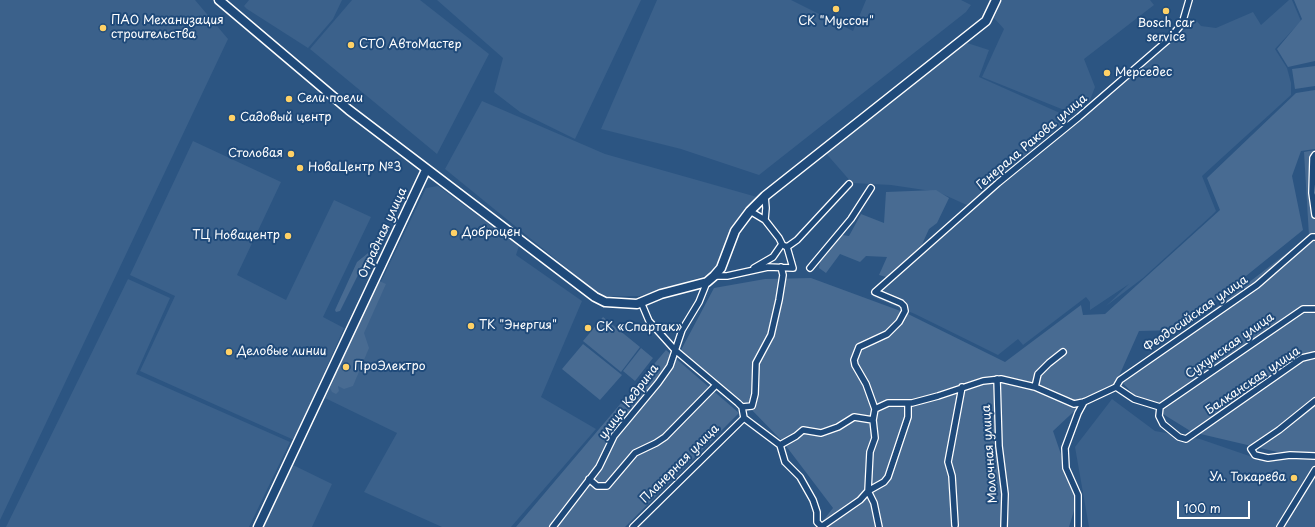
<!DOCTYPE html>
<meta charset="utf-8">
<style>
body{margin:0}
#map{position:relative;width:1315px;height:527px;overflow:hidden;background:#2c5582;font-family:"Playpen Sans",sans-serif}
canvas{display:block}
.scale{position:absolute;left:1177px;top:501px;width:73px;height:18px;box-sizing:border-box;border:2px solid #fff;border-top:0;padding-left:5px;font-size:12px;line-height:14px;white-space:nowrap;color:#fff;-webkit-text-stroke:3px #1f4a7a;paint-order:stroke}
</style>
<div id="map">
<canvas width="1315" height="527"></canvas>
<div class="scale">100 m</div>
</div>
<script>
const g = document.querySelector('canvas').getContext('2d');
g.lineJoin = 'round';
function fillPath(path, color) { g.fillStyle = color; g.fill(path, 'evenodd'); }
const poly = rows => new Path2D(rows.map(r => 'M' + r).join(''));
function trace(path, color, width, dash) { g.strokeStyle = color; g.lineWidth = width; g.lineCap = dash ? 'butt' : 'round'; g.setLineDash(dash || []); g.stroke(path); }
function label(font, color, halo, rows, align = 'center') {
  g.font = font + ' "Playpen Sans",sans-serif'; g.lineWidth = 4; g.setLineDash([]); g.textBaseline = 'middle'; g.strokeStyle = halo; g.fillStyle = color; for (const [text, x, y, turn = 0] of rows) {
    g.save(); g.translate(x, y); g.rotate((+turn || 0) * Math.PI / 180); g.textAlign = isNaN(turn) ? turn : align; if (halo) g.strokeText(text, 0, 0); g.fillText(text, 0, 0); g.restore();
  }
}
fillPath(poly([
 [0,0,195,0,228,39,0,520],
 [249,0,342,0,333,19,308,48,247,9,244,6],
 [352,0,420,0,489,54,437,154,310,49],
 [437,0,641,0,575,139,520,112,494,92,503,58],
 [657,0,791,0,853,31,866,0,961,0,971,5,966,12,759,175,681,149,601,129],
 [1002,0,1150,0,1154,5,1084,59,1095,87,1090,100,1074,114,982,77,1004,29,994,18],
 [1289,0,1292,0,1301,21,1275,49,1287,68,1291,83,1291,95,1202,176,1216,211,1211,216,1143,278,1106,306,1129,284,1090,310,1090,302,1086,297,1023,345,1018,339,998,355,915,314,873,297,879,289,999,184,1111,95,1196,20,1201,26,1216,28,1253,12,1261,25],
 [964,42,989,50,979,77,1069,117,969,206,938,192,891,185,852,183,824,151],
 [482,101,605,154,757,197,733,227,714,273,640,296,601,296,445,169],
 [193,141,281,182,237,275,286,300,334,200,371,217,323,317,344,328,294,440,140,371,175,296,130,275],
 [438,186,519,246,516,255,582,301,541,397,596,429,511,527,442,527,364,492,397,433,325,398,426,188],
 [128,279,170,298,136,374,290,442,249,527,6,527],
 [1112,399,1155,431,1200,439,1261,460,1315,458,1315,527,1089,527,1075,447],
 [293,465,332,484,312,527,264,527]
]), '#3b618b');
fillPath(poly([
 [1294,0,1315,0,1315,61,1288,67,1277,49,1302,19],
 [1315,66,1315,86,1295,89,1292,69],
 [1315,90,1315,149,1301,151,1292,176,1303,230,1179,330,1139,331,1115,385,1084,402,1053,431,1077,501,1069,527,818,527,833,508,783,442,748,406,681,350,714,288,765,279,811,278,906,313,1005,362,1081,305,1083,315,1105,314,1220,210,1207,178,1296,93],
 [1315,150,1315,453,1290,455,1192,432,1137,398,1121,381,1309,236,1304,152],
 [936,190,949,198,937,223,929,229,919,251,890,278,879,275,887,257,866,256,860,262,840,254,826,273,819,268,820,262,842,235,849,236,861,214,884,223,886,192],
 [378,245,371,261,360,271,340,311,336,312,335,310,357,262],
 [377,280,386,284,364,333,369,348,353,386,344,389,338,386,339,391,336,394,332,392,330,388,334,379,335,371],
 [603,317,640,347,621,372,583,341],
 [583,344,622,375,600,400,562,369],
 [641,348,653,358,635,381,623,371],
 [666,350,739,413,625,527,516,527]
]), '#486b92');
const street = poly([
 [1315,155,1313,158,1312,193,1315,215],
 [750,211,765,220],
 [785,246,787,247,797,240,849,184],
 [754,268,773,257,782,244,779,238,765,220,766,208,765,196],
 [810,268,851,219,871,188],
 [714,276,727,276,768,267,793,268,787,247],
 [641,302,649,321,675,350,738,403,742,407,744,418,780,445,785,462,800,477,813,500,817,512,817,522,822,527],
 [997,379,999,446,1005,494,1004,527],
 [1035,387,1038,374,1049,363,1063,352],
 [1116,387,1134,399,1160,407,1159,416,1163,424,1179,437,1186,439,1302,358,1315,355],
 [1315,401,1279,430,1251,449,1255,455,1268,458,1290,455,1315,456],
 [742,407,752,406,755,394,756,363,771,335,779,300,783,275,781,267],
 [1160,407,1303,309,1315,309],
 [875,409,888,403,912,403,938,396,983,381,1001,379,1035,387,1074,404,1084,402,1116,387,1120,380,1257,285,1312,237,1315,237],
 [780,445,796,436,803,430,821,433,838,427,854,417,873,420],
 [589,479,597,486,607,486,635,453,656,443,665,437,716,385],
 [955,525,952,476,948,462,962,387],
 [553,527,599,467,614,436,658,383,670,366,682,330,699,302,707,282],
 [633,527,744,418],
 [821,527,860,500,868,491,884,482,888,477,908,417,908,403],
 [879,527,874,503,868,491,870,452,875,438,873,420,875,409,866,384,855,365,854,360,859,347,887,334,899,322,905,311,904,306,901,303,875,292,998,183,1079,117,1168,40,1182,24,1189,0],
 [1078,527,1078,495,1066,468,1065,448,1078,413,1084,402],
 [1280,527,1315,470]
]);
const secondary = poly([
 [219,0,349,110,595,297,605,302,637,304,661,294,707,282,714,276,721,268,735,231,750,211,765,196,986,21,996,0],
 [258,527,426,170]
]);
trace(street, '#fff', 8);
trace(secondary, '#fff', 11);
trace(street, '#1f4a7a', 5.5);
trace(secondary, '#1f4a7a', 8);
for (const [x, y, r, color] of [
 [836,9,4,"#ffd166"],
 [1166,11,4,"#ffd166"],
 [103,28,4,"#ffd166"],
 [351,45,4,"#ffd166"],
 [1107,73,4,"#ffd166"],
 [289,99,4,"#ffd166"],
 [232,118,4,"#ffd166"],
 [291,154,4,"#ffd166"],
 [300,168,4,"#ffd166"],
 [454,233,4,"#ffd166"],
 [288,236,4,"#ffd166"],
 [471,326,4,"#ffd166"],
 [588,328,4,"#ffd166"],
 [229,352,4,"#ffd166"],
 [346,367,4,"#ffd166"],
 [1294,478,4,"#ffd166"]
]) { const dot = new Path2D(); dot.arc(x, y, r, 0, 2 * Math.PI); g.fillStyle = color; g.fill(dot); trace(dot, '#1f4a7a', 1.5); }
label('12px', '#fff', '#1f4a7a', [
 ["ПАО Механизация",111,21],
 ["строительства",111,35],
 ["СК \"Муссон\"",836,22,"center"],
 ["Bosch car",1166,24,"center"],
 ["service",1166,38,"center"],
 ["СТО АвтоМастер",359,45],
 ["Мерседес",1115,73],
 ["Сели поели",297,99],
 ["Садовый центр",240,118],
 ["Столовая",283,154,"right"],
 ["НоваЦентр №3",308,168],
 ["Доброцен",462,233],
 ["ТЦ Новацентр",280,236,"right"],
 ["ТК \"Энергия\"",479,326],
 ["СК «Спартак»",596,328],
 ["Деловые линии",237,352],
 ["ПроЭлектро",354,367],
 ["Ул. Токарева",1286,478,"right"]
], 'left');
label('12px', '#fff', '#1f4a7a', [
 ["Генерала Ракова улица",1032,142,-40],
 ["Отрадная улица",383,233,-65],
 ["Феодосийская улица",1196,314,-35],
 ["Сухумская улица",1230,346,-35],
 ["Балканская улица",1253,381,-34],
 ["улица Кедрина",629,402,-53],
 ["Молочная улица",990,454,-94],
 ["Планерная улица",680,464,-45]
]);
</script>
